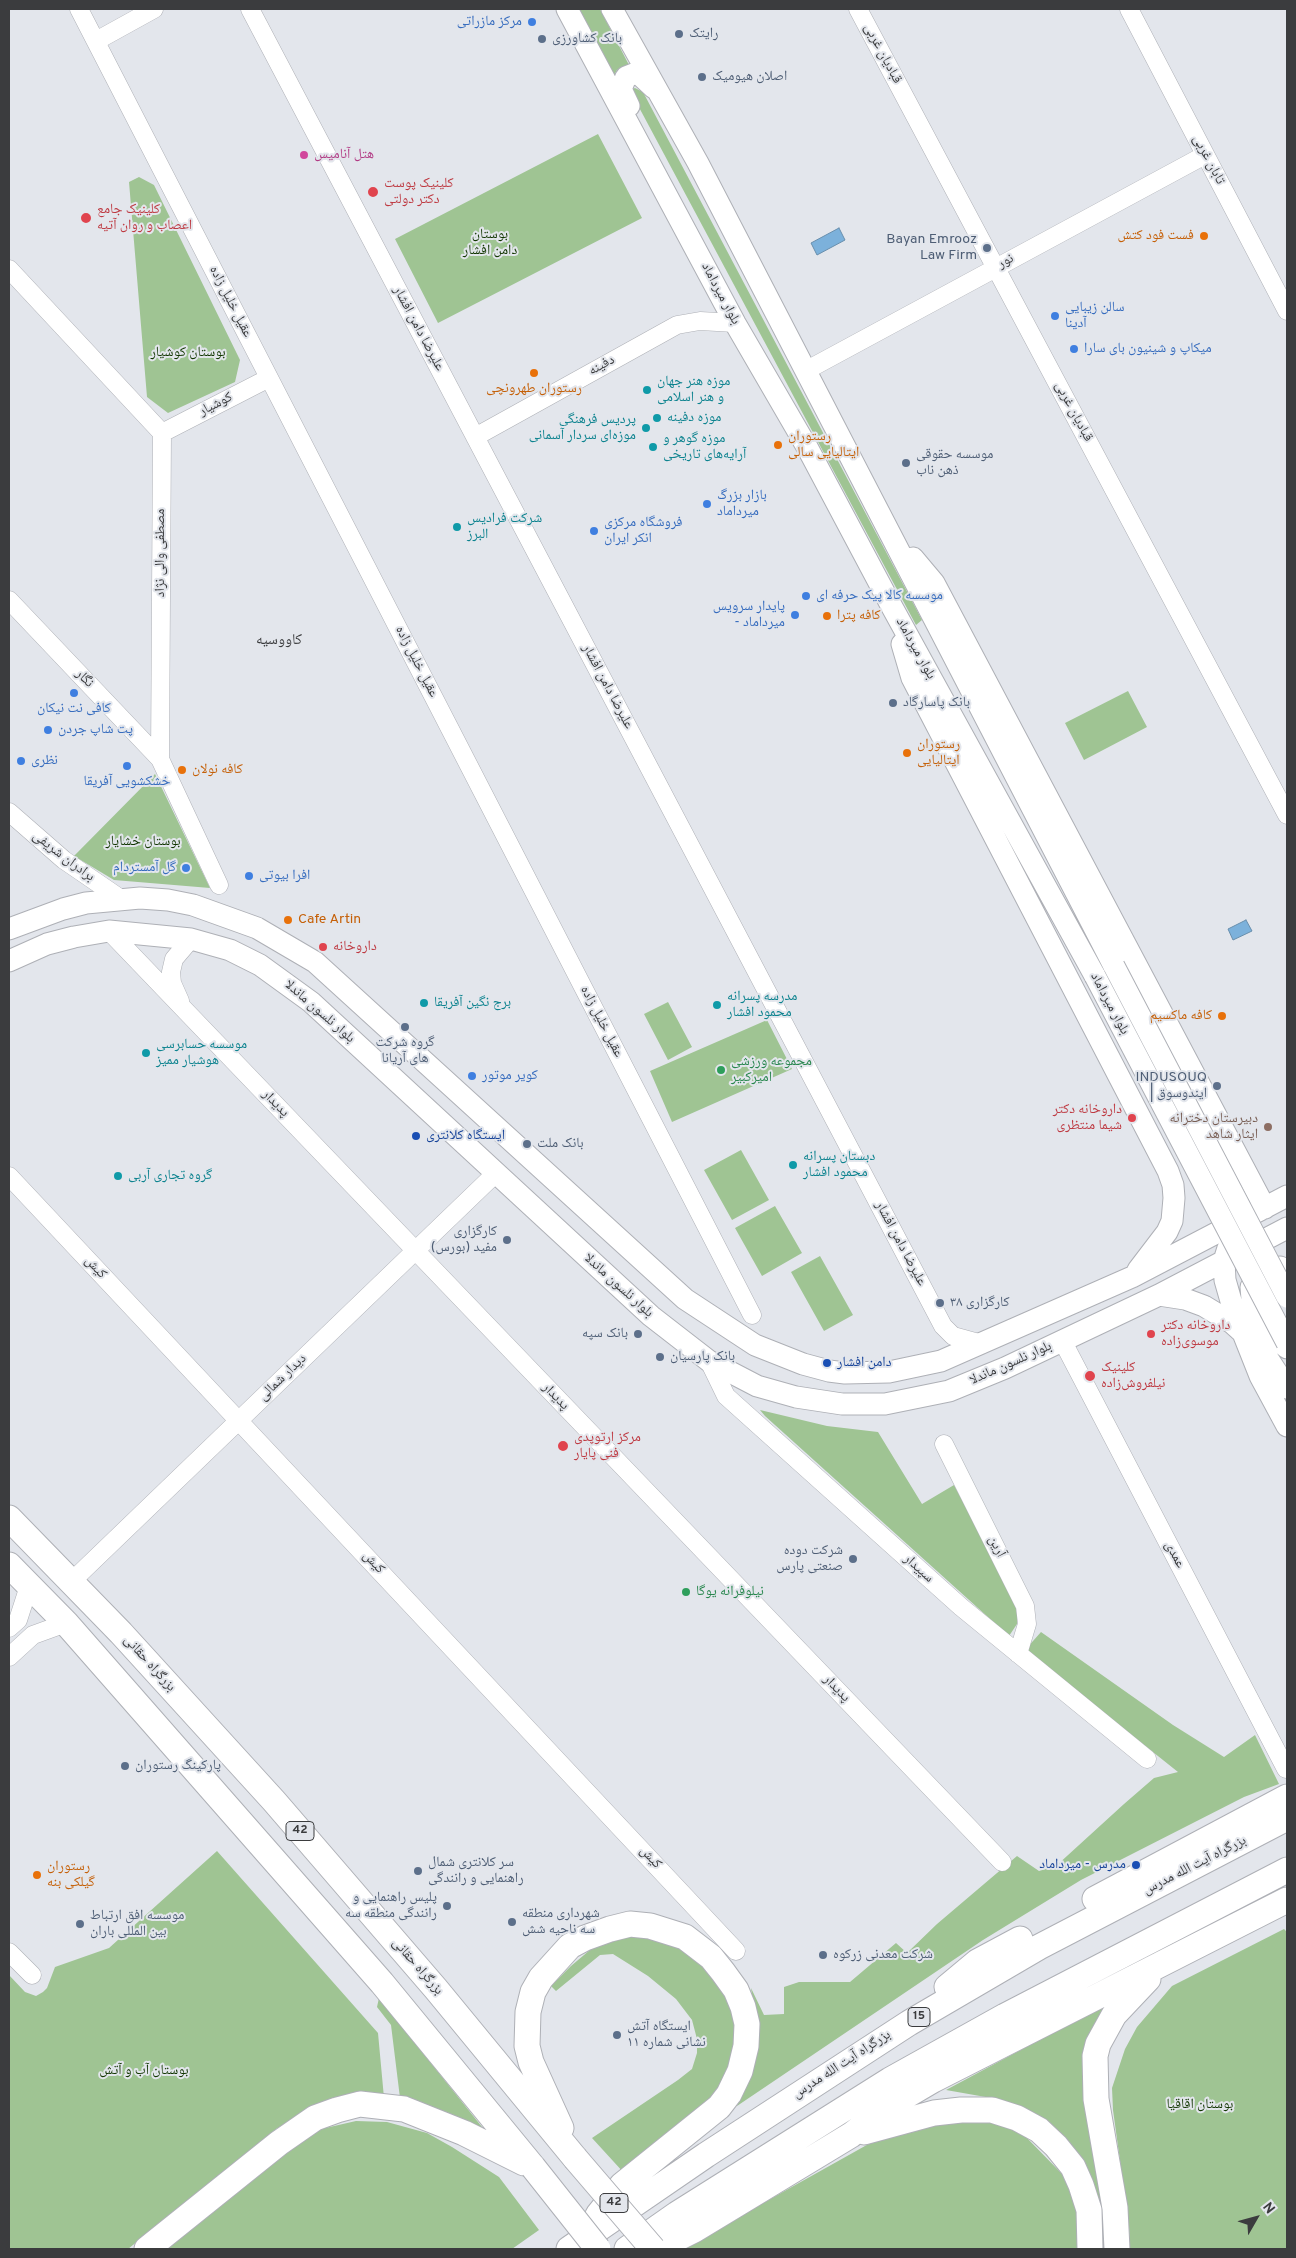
<!DOCTYPE html>
<meta charset="utf-8">
<style>
body{margin:0}
#map{position:relative;width:1296px;height:2258px;overflow:hidden;background:#e3e6ec;font-family:Overpass,sans-serif}
canvas{display:block}
.frame{position:absolute;inset:0;border:10px solid #3b3c3e;pointer-events:none}
.north{position:absolute;left:1231px;top:2193px;width:50px;height:50px;-webkit-text-stroke:4px #e3e6ec;paint-order:stroke;rotate:52deg;font-size:14px;font-weight:700;line-height:20px;text-align:center;color:#3b3c3e}
.north::after{content:'';display:block;margin:auto;width:18px;height:22px;background:#3b3c3e;clip-path:polygon(50% 0,100% 100%,50% 72%,0 100%)}
</style>
<div id="map">
<canvas width="1296" height="2258"></canvas>
<div class="frame"></div>
<div class="north">N</div>
</div>
<script>
const g = document.querySelector('canvas').getContext('2d');
g.lineJoin = 'round';
function fillPath(path, color) { g.fillStyle = color; g.fill(path, 'evenodd'); }
const poly = rows => new Path2D(rows.map(r => 'M' + r).join(''));
function trace(path, color, width, dash) { g.strokeStyle = color; g.lineWidth = width; g.lineCap = dash ? 'butt' : 'round'; g.setLineDash(dash || []); g.stroke(path); }
function label(font, color, halo, rows, align = 'center') {
  g.font = font + ' Overpass,"Noto Naskh Arabic",sans-serif'; g.lineWidth = 4; g.setLineDash([]); g.textBaseline = 'middle'; g.strokeStyle = halo; g.fillStyle = color; for (const [text, x, y, turn = 0] of rows) {
    g.save(); g.translate(x, y); g.rotate((+turn || 0) * Math.PI / 180); g.textAlign = isNaN(turn) ? turn : align; if (halo) g.strokeText(text, 0, 0); g.fillText(text, 0, 0); g.restore();
  }
}
fillPath(poly([
 [577,9,600,9,630,67,617,70,612,79],
 [635,88,643,92,922,620,916,625,634,98,632,89],
 [598,134,642,218,438,323,395,239],
 [139,177,154,185,240,360,235,382,168,413,147,397,129,182],
 [1128,691,1147,727,1084,760,1065,723],
 [155,774,210,888,114,880,74,856],
 [668,1002,692,1047,668,1060,644,1014],
 [767,1020,792,1069,672,1122,650,1071],
 [741,1150,769,1200,732,1220,704,1170],
 [775,1206,802,1253,762,1276,735,1228],
 [820,1256,853,1315,824,1331,791,1272],
 [760,1410,827,1426,878,1432,922,1504,954,1485,1019,1609,1017,1624,1009,1636,765,1416],
 [1041,1632,1173,1725,1224,1757,1255,1735,1279,1784,1244,1797,1081,1880,983,1940,737,2106,754,2062,757,2034,751,1988,764,2015,784,2014,784,1987,799,1982,850,1982,896,1943,907,1953,937,1924,1017,1856,1039,1871,1056,1866,1124,1804,1154,1778,1178,1772,1025,1650],
 [217,1851,378,2033,384,2098,316,2105,276,2129,128,2249,9,2249,9,1975,25,1992,36,1996,43,1992,47,1988,55,1967,109,1948],
 [1284,1929,1287,1932,1287,2249,1130,2249,1129,2226,1113,2110,1112,2088,1125,2049,1137,2027,1172,1986],
 [641,1933,681,1944,720,1980,736,2018,736,2037,722,2090,624,2173,592,2138,678,2080,692,2069,697,2053,697,2039,692,2020,676,1999,648,1976,613,1954,600,1955,556,1991,551,1986,571,1966,597,1944],
 [379,1998,490,2137,400,2098,391,2025,377,2007],
 [1110,2002,1108,2007,1105,2196,1108,2249,1097,2249,1093,2202,997,2099,946,2090],
 [984,2118,1005,2125,1026,2137,1066,2178,1079,2207,1082,2249,681,2249,890,2132],
 [356,2121,387,2122,427,2133,452,2147,499,2177,539,2230,512,2249,166,2249,284,2153,321,2129]
]), '#9fc493');
const water = poly([
 [839,228,845,240,817,255,811,243,839,228],
 [1246,920,1252,931,1233,940,1228,929,1246,920]
]);
fillPath(water, '#7cb1db');
trace(water, '#688eac', 1);
const minor = poly([
 [79,9,752,1315],
 [250,9,943,1326,953,1336,982,1344],
 [858,9,1287,815],
 [1129,9,1287,311],
 [96,41,154,9],
 [9,269,162,433,160,759,219,885],
 [807,370,1205,155],
 [162,433,269,378],
 [475,437,677,325,700,321,735,323],
 [9,600,160,759],
 [9,812,64,860,121,899],
 [109,931,1002,1862],
 [180,1001,172,983,171,972,174,959,191,939],
 [9,1176,736,1951],
 [1062,1340,1286,1769],
 [709,1361,726,1396,961,1607,1147,1759],
 [944,1444,1025,1606,1027,1624,1018,1654],
 [71,1582,495,1174],
 [9,1628,18,1620,29,1586],
 [9,1657,33,1635,66,1623],
 [9,1952,32,1975]
]);
const major = poly([
 [567,9,735,323,807,447,892,607,1095,976],
 [612,9,698,163,1114,966],
 [629,106,621,89,626,77,636,73,639,74,654,88],
 [913,558,934,583,1265,1208],
 [902,644,912,678,1168,1171,1173,1185,1174,1198,1172,1221,1167,1232,1138,1270],
 [9,929,63,909,86,903,140,898,168,900,193,905,257,928,315,962,685,1299,755,1345,803,1364,829,1371,845,1373,889,1372,941,1361,1132,1277,1287,1196],
 [9,961,47,944,74,937,109,931,191,939,230,950,260,965,311,1002,651,1316,709,1361,757,1386,796,1397,842,1404,885,1404,949,1391,1005,1368,1159,1295,1287,1228],
 [1228,1248,1224,1261,1225,1280,1233,1308,1260,1376,1287,1426],
 [1287,1270,1280,1267,1266,1270,1251,1287,1253,1311,1259,1325,1287,1348],
 [1159,1295,1185,1299,1204,1306,1232,1323,1263,1351,1287,1388]
]);
const highway = poly([
 [9,1518,121,1633,274,1801,436,1989,575,2158],
 [9,1565,66,1623,382,1983,533,2167],
 [1095,1899,1287,1797],
 [947,1987,977,1962,1020,1939],
 [561,2128,531,2062,527,2046,528,2012,533,1992,541,1978,570,1946,585,1938,610,1929,630,1924,650,1926,685,1937,711,1957,723,1972,736,1990,743,2007,747,2024,746,2046,740,2071,729,2094,719,2107,622,2185,598,2215],
 [864,2132,934,2113,961,2110,992,2110,1017,2118,1039,2130,1056,2146,1073,2167,1081,2185,1089,2210,1090,2249],
 [147,2249,279,2143,315,2118,337,2110,360,2104,404,2109,464,2133,524,2163],
 [569,2249,706,2155,909,2023,1039,1947,1287,1818],
 [627,2249,677,2214,890,2080,1005,2016,1287,1870],
 [656,2249,694,2230,851,2135,887,2107,933,2080,1287,1900],
 [1117,2249,1115,2208,1096,2099,1095,2056,1098,2044,1114,2015,1148,1979]
]);
trace(minor, '#aeb0b6', 19);
trace(major, '#aeb0b6', 23);
trace(highway, '#aeb0b6', 27);
trace(minor, '#fff', 18);
trace(major, '#fff', 21);
trace(highway, '#fff', 25);
const majorBridge = poly([
 [1114,966,1287,1297],
 [1095,976,1287,1343]
]);
const highwayBridge = poly([
 [575,2158,653,2249],
 [533,2167,598,2249]
]);
trace(majorBridge, '#aeb0b6', 23, []);
trace(highwayBridge, '#aeb0b6', 27, []);
trace(majorBridge, '#fff', 21);
trace(highwayBridge, '#fff', 25);
for (const [x, y, r, color] of [
 [532,22,5,"#3f7fe0"],
 [679,34,5,"#5c6f8a"],
 [542,39,5,"#5c6f8a"],
 [702,77,5,"#5c6f8a"],
 [304,155,5,"#d1479c"],
 [373,192,6,"#e0444e"],
 [86,218,6,"#e0444e"],
 [1204,236,5,"#e8710a"],
 [987,248,5,"#5c6f8a"],
 [1055,316,5,"#3f7fe0"],
 [1074,349,5,"#3f7fe0"],
 [534,373,5,"#e8710a"],
 [647,390,5,"#0f9aa8"],
 [657,418,5,"#0f9aa8"],
 [646,428,5,"#0f9aa8"],
 [778,445,5,"#e8710a"],
 [653,447,5,"#0f9aa8"],
 [906,463,5,"#5c6f8a"],
 [707,504,5,"#3f7fe0"],
 [457,527,5,"#0f9aa8"],
 [594,531,5,"#3f7fe0"],
 [806,596,5,"#3f7fe0"],
 [795,615,5,"#3f7fe0"],
 [827,616,5,"#e8710a"],
 [74,693,5,"#3f7fe0"],
 [893,703,5,"#5c6f8a"],
 [48,730,5,"#3f7fe0"],
 [907,753,5,"#e8710a"],
 [21,761,5,"#3f7fe0"],
 [127,766,5,"#3f7fe0"],
 [182,770,5,"#e8710a"],
 [186,868,5,"#3f7fe0"],
 [249,876,5,"#3f7fe0"],
 [288,920,5,"#e8710a"],
 [323,947,5,"#e0444e"],
 [424,1003,5,"#0f9aa8"],
 [717,1005,5,"#0f9aa8"],
 [1222,1016,5,"#e8710a"],
 [405,1027,5,"#5c6f8a"],
 [146,1053,5,"#0f9aa8"],
 [721,1070,5,"#2e9e5b"],
 [472,1076,5,"#3f7fe0"],
 [1217,1086,5,"#5c6f8a"],
 [1132,1118,5,"#e0444e"],
 [1268,1127,5,"#8d6e63"],
 [416,1136,5,"#1a4fb4"],
 [527,1144,5,"#5c6f8a"],
 [793,1165,5,"#0f9aa8"],
 [118,1176,5,"#0f9aa8"],
 [507,1240,5,"#5c6f8a"],
 [940,1303,5,"#5c6f8a"],
 [638,1334,5,"#5c6f8a"],
 [1151,1334,5,"#e0444e"],
 [660,1357,5,"#5c6f8a"],
 [827,1363,5,"#1a4fb4"],
 [1090,1376,6,"#e0444e"],
 [563,1446,6,"#e0444e"],
 [853,1559,5,"#5c6f8a"],
 [686,1592,5,"#2e9e5b"],
 [125,1766,5,"#5c6f8a"],
 [1136,1865,5,"#1a4fb4"],
 [418,1871,5,"#5c6f8a"],
 [37,1875,5,"#e8710a"],
 [447,1906,5,"#5c6f8a"],
 [512,1922,5,"#5c6f8a"],
 [80,1924,5,"#5c6f8a"],
 [823,1955,5,"#5c6f8a"],
 [617,2035,5,"#5c6f8a"]
]) { const dot = new Path2D(); dot.arc(x, y, r, 0, 2 * Math.PI); g.fillStyle = color; g.fill(dot); trace(dot, '#e3e6ec', 2); }
for (const [x, y, w] of [
 [300,1831,28],
 [919,2017,22],
 [614,2203,28]
]) { const box = new Path2D(); box.roundRect(x - w / 2, y - 9.5, w, 19, 4); g.fillStyle = '#e3e6ec'; g.fill(box); trace(box, '#3b3c3e', 1); }
label('bold 12px', '#3b3c3e', null, [
 ["42",300,1831],
 ["15",919,2017],
 ["42",614,2203]
]);
label('14px', '#366cbe', '#e3e6ec', [
 ["مرکز مازراتی",522,22,"right"],
 ["سالن زیبایی",1065,308],
 ["آدینا",1065,324],
 ["میکاپ و شینیون بای سارا",1084,349],
 ["بازار بزرگ",717,496],
 ["میرداماد",717,512],
 ["فروشگاه مرکزی",604,523],
 ["انکر ایران",604,539],
 ["موسسه کالا پیک حرفه ای",816,596],
 ["پایدار سرویس",785,607,"right"],
 ["- میرداماد",785,623,"right"],
 ["کافی نت نیکان",74,709,"center"],
 ["پت شاپ جردن",58,730],
 ["نظری",31,761],
 ["خشکشویی آفریقا",127,782,"center"],
 ["گل آمستردام",176,868,"right"],
 ["افرا بيوتى",259,876],
 ["کویر موتور",482,1076]
], 'left');
label('14px', '#4e5e75', '#e3e6ec', [
 ["رایتک",689,34],
 ["بانک کشاورزی",552,39],
 ["اصلان هیومیک",712,77],
 ["Bayan Emrooz",977,240,"right"],
 ["Law Firm",977,256,"right"],
 ["موسسه حقوقی",916,455],
 ["ذهن ناب",916,471],
 ["بانک پاسارگاد",903,703],
 ["گروه شرکت",405,1043,"center"],
 ["های آریانا",405,1059,"center"],
 ["INDUSOUQ",1207,1078,"right"],
 ["| ایندوسوق",1207,1094,"right"],
 ["بانک ملت",537,1144],
 ["کارگزاری",497,1232,"right"],
 ["مفید (بورس)",497,1248,"right"],
 ["کارگزاری ۳۸",950,1303],
 ["بانک سپه",628,1334,"right"],
 ["بانک پارسیان",670,1357],
 ["شرکت دوده",843,1551,"right"],
 ["صنعتی پارس",843,1567,"right"],
 ["پارکینگ رستوران",135,1766],
 ["سر کلانتری شمال",428,1863],
 ["راهنمایی و رانندگی",428,1879],
 ["پلیس راهنمایی و",437,1898,"right"],
 ["رانندگی منطقه سه",437,1914,"right"],
 ["شهرداری منطقه",522,1914],
 ["سه ناحیه شش",522,1930],
 ["موسسه افق ارتباط",90,1916],
 ["بین المللی باران",90,1932],
 ["شرکت معدنی زرکوه",833,1955],
 ["ایستگاه آتش",627,2027],
 ["نشانی شماره ۱۱",627,2043]
], 'left');
label('14px', '#3b3c3e', '#e3e6ec', [
 ["قبادیان غربی",882,54,62],
 ["تابان غربی",1208,160,62],
 ["نور",1006,262,-28],
 ["بلوار میرداماد",720,294,62],
 ["عقیل خلیل زاده",230,302,63],
 ["علیرضا دامن افشار",418,329,62],
 ["دفینه",602,366,-29],
 ["کوشیار",216,405,-27],
 ["قبادیان غربی",1073,412,62],
 ["مصطفی والی نژاد",161,553,-90],
 ["بلوار میرداماد",915,649,61],
 ["عقیل خلیل زاده",416,662,63],
 ["نگار",84,679,46],
 ["علیرضا دامن افشار",607,687,62],
 ["برادران شریفی",63,857,37],
 ["بلوار میرداماد",1109,1004,62],
 ["بلوار نلسون ماندلا",319,1012,41],
 ["عقیل خلیل زاده",601,1022,63],
 ["پدیدار",275,1104,46],
 ["علیرضا دامن افشار",900,1244,62],
 ["کیش",95,1268,47],
 ["بلوار نلسون ماندلا",618,1286,42],
 ["بلوار نلسون ماندلا",1011,1364,-24],
 ["دیدار شمالی",283,1378,-44],
 ["پدیدار",555,1397,46],
 ["آرین",996,1547,63],
 ["عمدی",1174,1555,62],
 ["کیش",373,1563,47],
 ["سپیدار",918,1569,42],
 ["بزرگراه حقانی",149,1664,48],
 ["پدیدار",836,1689,46],
 ["کیش",650,1858,47],
 ["بزرگراه آیت الله مدرس",1195,1866,-27],
 ["بزرگراه حقانی",417,1967,49],
 ["بزرگراه آیت الله مدرس",842,2065,-33]
]);
label('14px', '#b23c85', '#e3e6ec', [
 ["هتل آنامیس",314,155]
], 'left');
label('14px', '#be3a42', '#e3e6ec', [
 ["کلینیک پوست",384,184],
 ["دکتر دولتى",384,200],
 ["کلینیک جامع",97,210],
 ["اعصاب و روان آتیه",97,226],
 ["داروخانه",333,947],
 ["داروخانه دکتر",1122,1110,"right"],
 ["شیما منتظری",1122,1126,"right"],
 ["داروخانه دکتر",1161,1326],
 ["موسوی‌زاده",1161,1342],
 ["کلینیک",1101,1368],
 ["نیلفروش‌زاده",1101,1384],
 ["مرکز ارتوپدی",574,1438],
 ["فنی پایار",574,1454]
], 'left');
label('14px', '#113600', '#e3e6ec', [
 ["بوستان",490,235],
 ["دامن افشار",490,251],
 ["بوستان کوشیار",188,353],
 ["بوستان خشایار",143,842],
 ["بوستان آب و آتش",144,2071],
 ["بوستان اقاقیا",1200,2105]
]);
label('14px', '#c56008', '#e3e6ec', [
 ["فست فود کتش",1194,236,"right"],
 ["رستوران طهرونچى",534,389,"center"],
 ["رستوران",788,437],
 ["ایتالیایی سالی",788,453],
 ["کافه پترا",837,616],
 ["رستوران",917,745],
 ["ایتالیایی",917,761],
 ["کافه نولان",192,770],
 ["Cafe Artin",298,920],
 ["کافه ماکسیم",1212,1016,"right"],
 ["رستوران",47,1867],
 ["گیلکی بنه",47,1883]
], 'left');
label('14px', '#0d838f', '#e3e6ec', [
 ["موزه هنر جهان",657,382],
 ["و هنر اسلامی",657,398],
 ["موزه دفینه",667,418],
 ["پردیس فرهنگی",636,420,"right"],
 ["موزه‌ای سردار آسمانی",636,436,"right"],
 ["موزه گوهر و",663,439],
 ["آرایه‌های تاریخی",663,455],
 ["شرکت فرادیس",467,519],
 ["البرز",467,535],
 ["مدرسه پسرانه",727,997],
 ["محمود افشار",727,1013],
 ["برج نگین آفریقا",434,1003],
 ["موسسه حسابرسی",156,1045],
 ["هوشیار ممیز",156,1061],
 ["دبستان پسرانه",803,1157],
 ["محمود افشار",803,1173],
 ["گروه تجاری آربی",128,1176]
], 'left');
label('14px', '#27864d', '#e3e6ec', [
 ["مجموعه ورزشی",731,1062],
 ["امیرکبیر",731,1078],
 ["نیلوفرانه یوگا",696,1592]
], 'left');
label('14px', '#785e54', '#e3e6ec', [
 ["دبیرستان دخترانه",1258,1119],
 ["ایثار شاهد",1258,1135]
], 'right');
label('14px', '#164399', '#e3e6ec', [
 ["ایستگاه کلانتری",426,1136],
 ["دامن افشار",837,1363],
 ["مدرس - میرداماد",1126,1865,"right"]
], 'left');
label('15px', '#3b3c3e', '#e3e6ec', [
 ["کاووسیه",279,641]
]);
</script>
